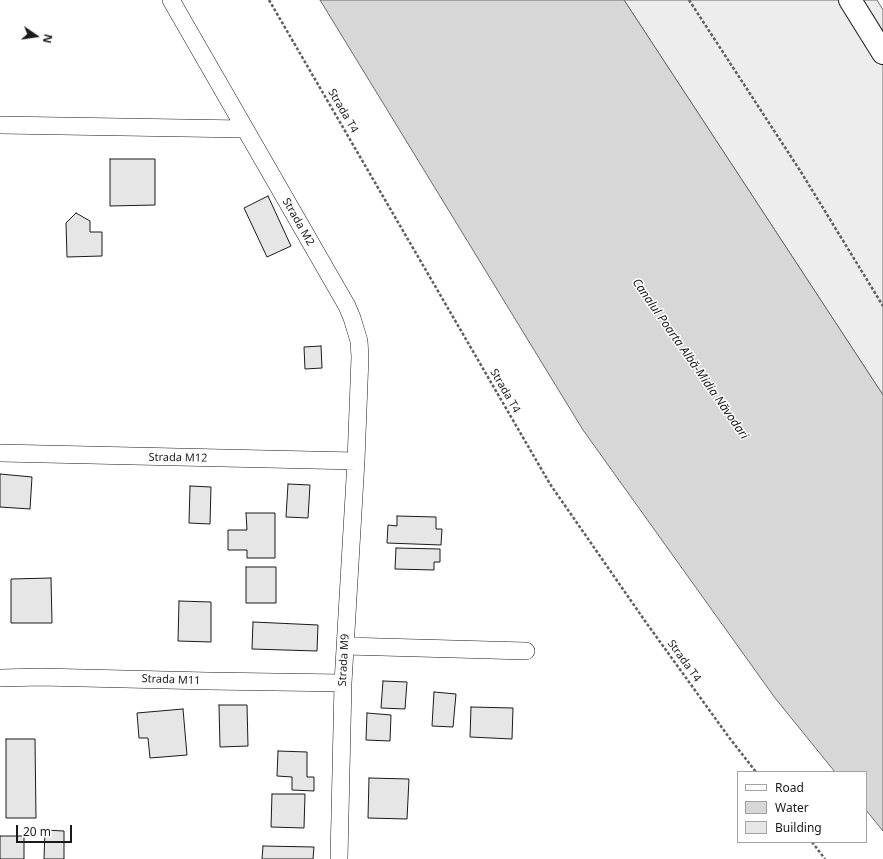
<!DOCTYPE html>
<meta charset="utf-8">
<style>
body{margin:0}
#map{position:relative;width:883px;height:859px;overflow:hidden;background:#fff;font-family:"Noto Sans",sans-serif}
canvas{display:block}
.legend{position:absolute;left:737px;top:771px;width:130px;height:72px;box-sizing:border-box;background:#fff;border:1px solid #a3a3a3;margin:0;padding:5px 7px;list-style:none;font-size:12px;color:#1a1a1a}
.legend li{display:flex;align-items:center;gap:8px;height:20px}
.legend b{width:20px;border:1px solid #a3a3a3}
.north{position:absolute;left:16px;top:16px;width:40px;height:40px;-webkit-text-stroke:3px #fff;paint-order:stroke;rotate:103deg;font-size:11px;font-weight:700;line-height:16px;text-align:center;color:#1a1a1a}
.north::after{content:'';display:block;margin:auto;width:14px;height:18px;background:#1a1a1a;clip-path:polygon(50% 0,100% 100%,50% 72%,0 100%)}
.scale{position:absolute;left:16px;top:825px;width:56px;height:18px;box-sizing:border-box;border:2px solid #1a1a1a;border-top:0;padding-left:5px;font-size:12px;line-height:14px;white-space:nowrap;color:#1a1a1a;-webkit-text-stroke:3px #fff;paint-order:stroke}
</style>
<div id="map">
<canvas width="883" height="859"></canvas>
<ul class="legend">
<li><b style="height:5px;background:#fff"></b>Road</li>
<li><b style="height:11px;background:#d7d7d7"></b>Water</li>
<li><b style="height:11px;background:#e6e6e6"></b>Building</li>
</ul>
<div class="north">N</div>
<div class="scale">20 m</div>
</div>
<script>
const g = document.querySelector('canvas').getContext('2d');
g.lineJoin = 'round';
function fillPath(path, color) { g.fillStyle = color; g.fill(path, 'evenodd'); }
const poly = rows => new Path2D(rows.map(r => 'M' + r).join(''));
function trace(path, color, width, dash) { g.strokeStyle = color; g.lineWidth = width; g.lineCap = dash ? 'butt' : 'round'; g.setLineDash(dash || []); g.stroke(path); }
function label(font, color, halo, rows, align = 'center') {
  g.font = font + ' "Noto Sans",sans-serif'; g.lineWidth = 3; g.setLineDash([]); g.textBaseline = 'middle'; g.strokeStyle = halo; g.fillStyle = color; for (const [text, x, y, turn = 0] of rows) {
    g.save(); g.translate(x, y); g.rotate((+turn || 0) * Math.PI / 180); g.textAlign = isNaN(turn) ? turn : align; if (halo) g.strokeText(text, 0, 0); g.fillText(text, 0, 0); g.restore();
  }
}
const built = poly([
 [624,0,877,0,883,10,883,395,624,0]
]);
fillPath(built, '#ededed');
trace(built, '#6a6a6a', 1);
const water = poly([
 [320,0,624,0,883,395,883,831,866,810,866,772,835,772,775,698,583,430,320,0]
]);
fillPath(water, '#d7d7d7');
trace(water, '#6a6a6a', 1);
const building = poly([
 [110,159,155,159,155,205,110,206,110,159],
 [268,196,291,246,267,257,244,208,268,196],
 [76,213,90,221,90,232,102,232,102,256,67,257,66,223,76,213],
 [321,346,322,368,305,369,304,347,321,346],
 [0,474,32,477,30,509,0,507,0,474],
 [288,484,310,485,308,518,286,517,288,484],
 [190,486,211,487,210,524,189,523,190,486],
 [246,513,275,513,275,558,247,558,247,550,228,550,228,530,247,530,246,513],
 [397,516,436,517,436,529,442,529,441,545,387,543,388,525,397,526,397,516],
 [396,548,440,549,440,562,434,562,434,570,395,569,396,548],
 [246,567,276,567,276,603,246,603,246,567],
 [51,578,52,623,11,623,11,579,51,578],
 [179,601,211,602,211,642,178,641,179,601],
 [253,622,318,625,317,651,252,649,253,622],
 [383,681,407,682,405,709,381,708,383,681],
 [434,692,456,694,453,727,432,726,434,692],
 [219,705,247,705,248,746,220,747,219,705],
 [471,707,513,708,512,739,470,737,471,707],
 [183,709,187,755,150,758,148,738,139,738,137,713,183,709],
 [367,713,391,715,390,741,366,740,367,713],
 [6,739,35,739,36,818,6,818,6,739],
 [278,751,307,752,307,777,314,777,314,791,292,790,292,777,277,776,278,751],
 [369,778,409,779,407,819,368,818,369,778],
 [272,794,305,794,304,828,271,827,272,794],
 [45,830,64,831,64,859,44,859,45,830],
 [0,836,24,836,24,859,0,859,0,836],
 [263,846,314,847,313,859,262,859,263,846]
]);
fillPath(building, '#e6e6e6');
trace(building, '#1a1a1a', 1);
const minor = poly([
 [171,0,347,306,352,318,359,341,360,357,356,461,343,683,339,859],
 [0,125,244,129],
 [0,453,356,461],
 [345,646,526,651],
 [0,678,41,677,208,681,343,683]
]);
const secondary = poly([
 [850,0,883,53]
]);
trace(minor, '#1a1a1a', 18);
trace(secondary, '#1a1a1a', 24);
trace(poly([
 [269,0,550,484,645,621,728,736,756,772],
 [689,0,801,172,883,306],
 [812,842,825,859]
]), '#5f5f5f', 2.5, [3, 2]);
trace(minor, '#fff', 17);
trace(secondary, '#fff', 22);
label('11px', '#1a1a1a', '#fff', [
 ["Strada T4",343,111,60],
 ["Strada M2",298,222,60],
 ["Strada T4",505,391,60],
 ["Strada M12",178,458,1],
 ["Strada M9",344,660,-87],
 ["Strada T4",684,661,54],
 ["Strada M11",171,680,2]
]);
label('italic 12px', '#1a1a1a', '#fff', [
 ["Canalul Poarta Albă-Midia Năvodari",690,359,55]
]);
</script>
